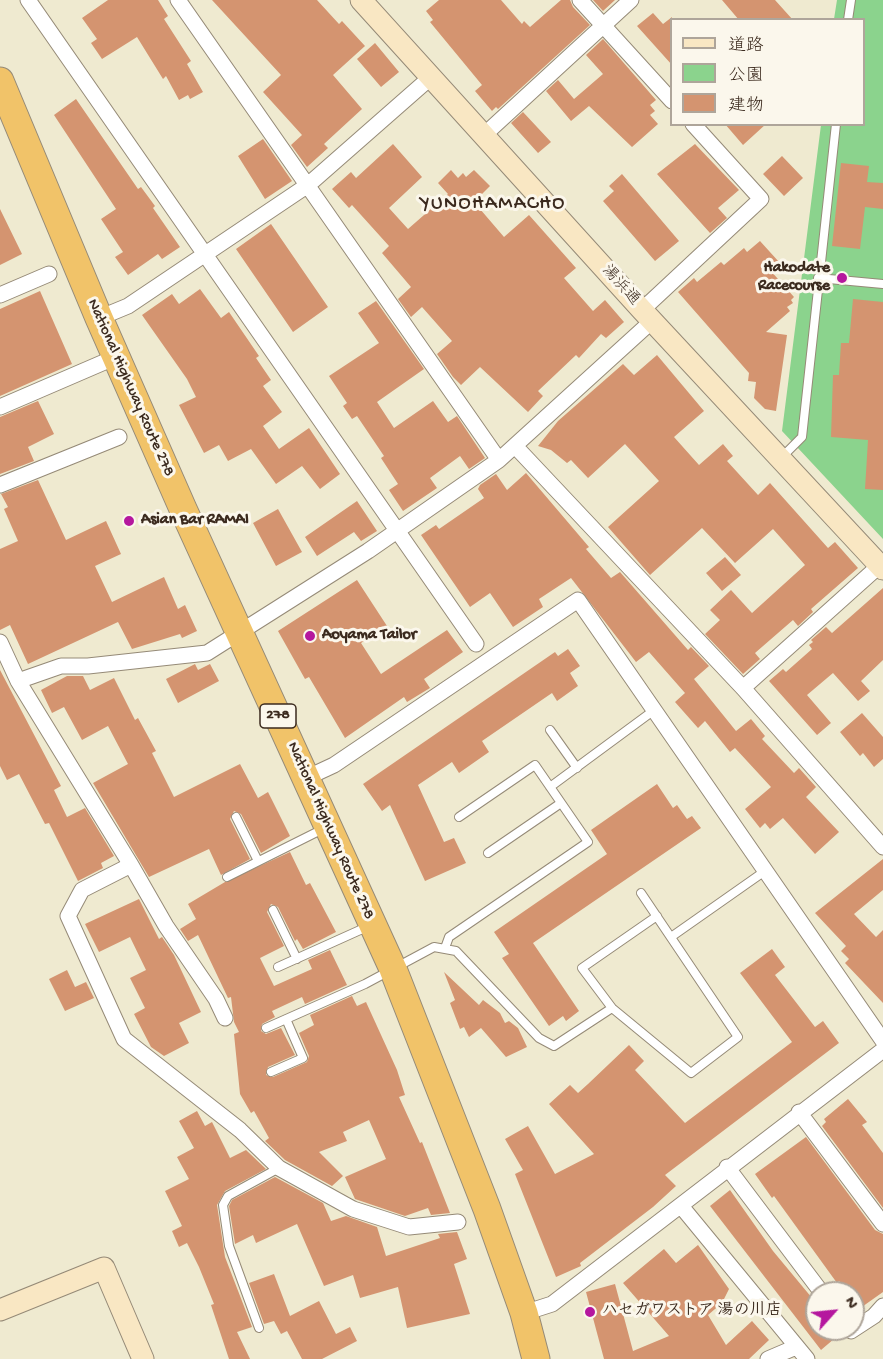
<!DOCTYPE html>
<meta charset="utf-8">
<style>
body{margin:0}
#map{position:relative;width:883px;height:1359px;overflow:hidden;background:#efead0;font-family:"Gochi Hand","Klee One",sans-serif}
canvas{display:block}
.legend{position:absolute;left:670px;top:18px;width:195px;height:108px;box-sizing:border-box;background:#fbf7ec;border:2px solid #aea59a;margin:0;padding:8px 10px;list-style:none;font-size:18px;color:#3b2a1e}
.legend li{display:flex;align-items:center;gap:12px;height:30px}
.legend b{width:30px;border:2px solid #aea59a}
.north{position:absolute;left:805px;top:1281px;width:60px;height:60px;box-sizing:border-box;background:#fbf7ec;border:2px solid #aea59a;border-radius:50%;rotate:63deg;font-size:16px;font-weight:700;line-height:24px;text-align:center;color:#3b2a1e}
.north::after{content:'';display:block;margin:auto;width:21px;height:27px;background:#b5179e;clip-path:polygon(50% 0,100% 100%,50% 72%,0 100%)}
</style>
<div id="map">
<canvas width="883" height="1359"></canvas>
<ul class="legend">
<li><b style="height:8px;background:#f9e7c3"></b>道路</li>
<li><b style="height:16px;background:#8bd38d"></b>公園</li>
<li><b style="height:16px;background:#d49470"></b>建物</li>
</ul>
<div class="north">N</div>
</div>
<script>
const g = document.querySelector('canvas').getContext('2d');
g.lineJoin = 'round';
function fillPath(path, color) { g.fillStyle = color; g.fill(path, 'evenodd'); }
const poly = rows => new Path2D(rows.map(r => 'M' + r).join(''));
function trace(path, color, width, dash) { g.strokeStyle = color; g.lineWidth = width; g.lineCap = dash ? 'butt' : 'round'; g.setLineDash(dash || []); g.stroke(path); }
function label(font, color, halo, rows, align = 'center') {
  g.font = font + ' "Gochi Hand","Klee One",sans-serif'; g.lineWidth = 6; g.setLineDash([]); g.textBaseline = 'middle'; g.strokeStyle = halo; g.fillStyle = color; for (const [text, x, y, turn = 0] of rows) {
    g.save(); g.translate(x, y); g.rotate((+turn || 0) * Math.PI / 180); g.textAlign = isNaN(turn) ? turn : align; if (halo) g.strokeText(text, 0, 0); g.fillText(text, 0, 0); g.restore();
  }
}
fillPath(poly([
 [837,0,883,0,883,539,782,431,821,125,864,124,864,20,834,19]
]), '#8bd38d');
fillPath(poly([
 [108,0,158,0,168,16,164,19,191,61,187,64,203,92,190,99,188,95,179,100,166,76,163,79,137,37,102,59,91,43,97,39,82,18],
 [212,0,317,0,339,24,342,21,365,46,333,75,362,109,324,144,328,148,307,167,291,145,302,135,263,92,281,75],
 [439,0,501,0,522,24,524,21,530,27,561,0,570,0,573,7,590,25,498,109,496,107,492,111,475,91,482,85,430,22,433,20,426,11],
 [593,0,615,0,603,11],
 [722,0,775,0,793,20,739,20],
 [653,13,663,24,672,17,672,65,637,26],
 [603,39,656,100,650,105,655,111,650,115,658,124,632,147,589,106,571,121,546,91,558,80,574,99,603,74,586,55],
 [375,43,399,72,381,87,357,59],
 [76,99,138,189,141,187,155,206,153,208,180,247,162,259,158,254,128,275,115,257,123,252,101,219,116,209,54,115],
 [523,112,551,142,538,153,511,123],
 [725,124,766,124,743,145],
 [263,139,292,181,265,199,238,156],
 [393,144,422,177,389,208,408,229,448,194,438,183,451,170,458,178,463,173,466,177,474,170,490,186,474,202,504,237,529,215,576,268,564,278,593,311,605,300,624,322,606,338,601,334,579,358,576,355,538,391,543,396,528,412,480,367,461,385,453,377,437,354,452,341,422,307,411,317,398,299,411,287,382,253,389,246,352,205,349,208,332,189,351,172,356,178],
 [695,144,739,190,718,208,727,218,710,233,657,174],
 [782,156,803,178,784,196,763,174],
 [841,163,869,166,867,182,883,183,883,209,865,207,860,249,832,246],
 [622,174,679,241,655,261,603,201,614,191,609,186],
 [0,209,22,254,0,265],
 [271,224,328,307,293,332,236,249],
 [760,241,779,262,770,270,794,297,791,300,793,303,787,307,790,311,766,332,787,335,776,411,765,409,754,398,756,382,748,381,749,373,678,292,694,278,697,282,721,262,724,265,744,248,747,252],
 [200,289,221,318,229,312,259,356,256,358,271,380,263,386,282,412,263,426,279,449,309,428,340,474,320,489,302,466,276,484,251,449,228,461,219,445,204,453,179,405,196,397,187,379,142,315,172,294,179,304],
 [40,291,72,364,0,396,0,309],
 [853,299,883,302,883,490,865,489,868,440,831,437,833,375,839,375,841,343,849,343],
 [376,301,424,369,377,402,394,428,433,401,448,422,457,416,485,458,469,469,460,456,430,478,437,488,403,511,389,490,398,484,381,458,384,456,357,416,352,419,343,406,347,403,329,376,379,343,358,313],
 [657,355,704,411,674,437,699,465,723,444,733,456,727,461,758,495,770,483,828,548,835,542,858,568,811,609,813,612,798,626,793,620,755,653,760,659,743,674,705,634,720,620,710,610,731,590,752,613,805,565,773,529,735,563,702,528,650,575,608,527,659,481,625,444,588,478,571,460,567,463,551,450,538,446,558,421,623,364,634,375],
 [38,401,54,434,28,447,34,461,0,474,0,417],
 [526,473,589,547,586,549,611,578,620,572,688,650,691,647,709,666,694,679,736,731,751,719,765,736,762,739,794,773,799,768,816,787,806,797,839,832,815,854,783,818,770,829,765,823,760,828,745,809,771,787,735,748,730,752,705,721,698,728,675,702,685,693,649,652,636,662,571,578,539,599,543,607,513,627,490,593,470,607,421,535,436,525,439,529,484,498,478,489,480,485,496,474,507,490],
 [38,480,66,540,106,521,121,554,95,566,112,602,164,577,178,609,185,605,197,631,182,638,180,634,132,649,118,622,28,664,10,625,0,630,0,549,18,541,4,509,8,507,1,494],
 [357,501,377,531,361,541,354,532,317,556,305,537],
 [278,509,302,552,276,566,253,523],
 [725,557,741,575,722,591,706,573],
 [357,580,387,626,361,643,381,674,447,630,463,652,424,679,430,688,407,702,404,697,345,738,309,677,305,679,278,631],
 [883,588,883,660,861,681,870,691,858,701,833,673,807,695,831,723,817,735,769,681,783,669,786,672,812,649,809,645,813,642,811,640,826,627,832,633],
 [568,649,580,666,570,673,578,686,557,701,552,693,482,741,489,752,459,773,452,762,418,785,444,842,454,838,466,863,425,881,390,805,382,811,363,784,555,652,558,656],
 [195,664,198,670,210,664,219,681,178,703,166,679],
 [0,670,61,786,54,790,67,817,85,808,114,856,101,863,103,868,78,881,49,823,45,824,19,774,7,780,0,766],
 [67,676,83,676,90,690,114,678,135,720,138,718,156,751,152,753,174,797,240,764,258,798,268,792,290,836,261,853,241,814,234,811,230,819,250,859,221,875,209,849,149,877,93,783,128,764,108,726,82,740,64,707,52,713,41,690],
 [862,713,883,737,883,759,874,767,863,753,860,756,840,732],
 [657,784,673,808,677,805,687,819,692,816,701,828,533,943,579,1011,566,1021,563,1016,549,1026,502,958,509,954,494,932,607,854,591,830],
 [290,852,306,885,310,883,336,932,303,949,297,939,295,941,278,907,271,904,267,912,284,946,260,958,274,986,312,969,308,960,330,950,347,985,305,1004,302,997,272,1011,275,1017,262,1024,261,1031,266,1034,281,1028,295,1055,268,1067,266,1075,273,1077,307,1062,309,1056,299,1033,314,1025,310,1015,352,996,357,1006,366,1002,397,1070,405,1095,399,1097,420,1143,422,1142,450,1213,431,1215,428,1208,405,1216,355,1199,345,1177,386,1159,369,1120,343,1132,347,1141,319,1152,343,1176,332,1186,285,1160,265,1141,269,1138,254,1111,251,1113,240,1094,234,1034,239,1032,234,1022,231,997,228,998,198,935,188,941,180,929,196,919,188,904,225,882],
 [883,859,883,890,854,914,876,937,883,930,883,1003,845,963,849,959,841,951,846,946,815,913],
 [139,899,159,939,162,937,174,955,201,1012,179,1023,189,1043,164,1056,151,1047,134,1014,145,1008,130,978,146,970,130,937,99,952,85,924],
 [772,949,785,967,775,975,815,1027,823,1021,839,1043,665,1175,676,1186,653,1207,580,1263,581,1266,556,1277,515,1174,523,1170,505,1139,528,1126,555,1174,594,1154,549,1104,570,1085,578,1093,588,1084,589,1086,588,1084,629,1045,644,1061,635,1070,685,1123,792,1042,740,973],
 [67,970,75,987,86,982,94,998,65,1011,49,979],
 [444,972,479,1005,483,1000,500,1013,505,1023,509,1021,518,1028,527,1047,506,1057,481,1028,469,1037,464,1027,460,1029,450,1003,455,1000],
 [848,1099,867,1122,862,1125,883,1153,883,1208,822,1126,826,1122,824,1119],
 [197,1111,205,1126,212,1122,230,1158,246,1150,266,1169,225,1191,217,1205,225,1257,252,1327,237,1332,250,1359,229,1359,211,1305,214,1304,199,1267,187,1243,179,1247,172,1231,182,1226,165,1191,189,1179,177,1157,194,1148,179,1121],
 [806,1137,875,1230,883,1234,883,1292,859,1309,853,1301,853,1293,848,1293,839,1281,837,1283,774,1196,772,1198,755,1174],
 [275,1177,323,1203,331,1221,346,1216,377,1227,386,1256,440,1238,438,1234,457,1232,467,1259,454,1264,470,1314,407,1328,398,1287,360,1298,353,1275,324,1286,297,1224,256,1243,253,1235,235,1244,229,1206,232,1200],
 [730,1190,773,1251,817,1304,817,1329,840,1329,841,1333,821,1350,710,1206],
 [698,1245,729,1289,722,1303,708,1315,726,1345,752,1321,769,1340,749,1359,604,1359,586,1292,615,1284,633,1351,669,1336,623,1283,664,1249,676,1263],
 [274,1274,290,1316,319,1301,336,1334,350,1327,357,1341,322,1359,302,1359,287,1331,281,1334,274,1321,264,1324,249,1283]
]), '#d49470');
const lane = poly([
 [848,20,851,0],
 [818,278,883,284],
 [782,457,802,437,836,124],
 [550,730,577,768],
 [550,787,653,711],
 [236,817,258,861],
 [488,853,561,803],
 [227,877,325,828],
 [641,893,738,1037,691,1073,612,1008,582,968,657,916],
 [273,910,297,959],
 [671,937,765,871],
 [445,948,449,937,588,842,535,765,459,817],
 [278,967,369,926],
 [266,1028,365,984,434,947,456,951,539,1038,554,1046,612,1008],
 [271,1072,303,1058,286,1019],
 [259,1328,229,1246,223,1205,228,1196,279,1168]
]);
const street = poly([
 [28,0,476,644],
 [178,0,499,460],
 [580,0,672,101],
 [483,136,631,0],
 [0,295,49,274],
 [642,310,761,199,693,124],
 [99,318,128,306,308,185,431,77],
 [0,407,116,357],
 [515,446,743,688,883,847],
 [0,485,119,437],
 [0,642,18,681,131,865,82,890,68,916,124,1039,240,1130,279,1168,353,1209,409,1227,458,1222],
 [18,681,61,666,88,666,207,653,368,551,499,460,652,321],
 [743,688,880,565],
 [306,778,334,765,578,600,883,1041],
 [131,865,166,926,216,999,225,1018],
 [799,1112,883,1224],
 [727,1167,822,1293],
 [681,1206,807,1359],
 [524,1313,552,1304,883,1050],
 [850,1329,851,1331,874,1316,883,1306],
 [768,1359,796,1347]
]);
const secondary = poly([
 [361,0,642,310,883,569],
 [0,1310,104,1268,143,1359]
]);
const highway = poly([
 [0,81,99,318,183,509,393,969,487,1209,524,1313,536,1359]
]);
trace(lane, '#958a77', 10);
trace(street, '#958a77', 17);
trace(secondary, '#958a77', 23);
trace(highway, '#958a77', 29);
trace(lane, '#fff', 8);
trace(street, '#fff', 15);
trace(secondary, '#f9e7c3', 21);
trace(highway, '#f1c369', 27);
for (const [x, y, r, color] of [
 [842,278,6,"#b5179e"],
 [129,521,6,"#b5179e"],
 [310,636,6,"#b5179e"],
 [590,1312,6,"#b5179e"]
]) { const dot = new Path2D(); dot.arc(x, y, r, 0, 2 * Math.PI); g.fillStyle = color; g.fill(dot); trace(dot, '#fbf7ec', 2); }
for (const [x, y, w] of [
 [278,716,36]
]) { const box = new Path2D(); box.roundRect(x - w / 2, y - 12, w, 24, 4.5); g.fillStyle = '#fbf7ec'; g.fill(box); trace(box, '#3b2a1e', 1.5); }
label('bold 15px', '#3b2a1e', null, [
 ["278",278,716]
]);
label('bold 16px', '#3b2a1e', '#fbf7ec', [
 ["Hakodate",830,269,"right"],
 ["Racecourse",830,287,"right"],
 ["Asian Bar RAMAI",141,521],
 ["Aoyama Tailor",322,636],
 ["ハセガワストア 湯の川店",602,1312]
], 'left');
label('16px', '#3b2a1e', '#fbf7ec', [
 ["湯浜通",620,286,48],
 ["National Highway Route 278",130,388,66],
 ["National Highway Route 278",330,831,66]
]);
g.letterSpacing = '1.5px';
label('20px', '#3b2a1e', '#fbf7ec', [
 ["YUNOHAMACHO",493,205]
]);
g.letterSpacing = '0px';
</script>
